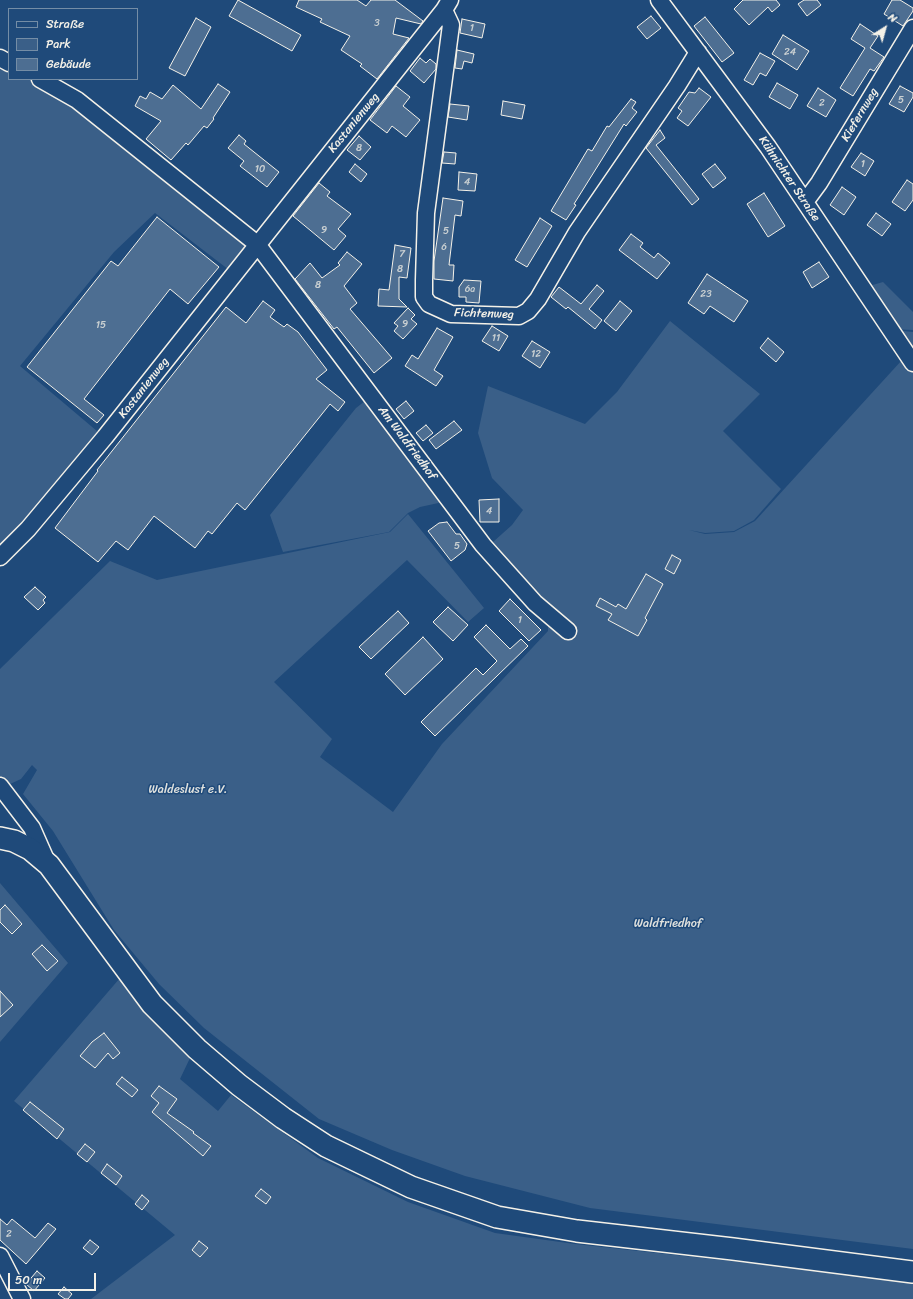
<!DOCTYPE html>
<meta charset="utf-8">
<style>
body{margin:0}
#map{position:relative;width:913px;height:1299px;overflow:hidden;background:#1f4a7a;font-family:Sriracha,sans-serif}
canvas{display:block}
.legend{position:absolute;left:8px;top:8px;width:130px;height:72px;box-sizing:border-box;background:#1f4a7a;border:1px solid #748da6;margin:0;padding:5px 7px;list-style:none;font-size:12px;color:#f4f1e8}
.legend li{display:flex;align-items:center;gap:8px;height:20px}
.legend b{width:20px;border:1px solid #748da6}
.north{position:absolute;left:865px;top:8px;width:40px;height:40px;-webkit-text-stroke:3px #1f4a7a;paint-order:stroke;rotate:37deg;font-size:11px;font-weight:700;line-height:16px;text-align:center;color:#f4f1e8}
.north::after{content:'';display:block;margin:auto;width:14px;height:18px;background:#f4f1e8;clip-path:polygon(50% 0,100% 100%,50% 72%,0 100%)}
.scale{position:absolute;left:8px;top:1273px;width:88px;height:18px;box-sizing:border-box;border:2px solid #f4f1e8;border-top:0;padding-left:5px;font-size:12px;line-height:14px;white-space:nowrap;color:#f4f1e8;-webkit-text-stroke:3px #1f4a7a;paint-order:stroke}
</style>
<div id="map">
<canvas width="913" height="1299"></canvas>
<ul class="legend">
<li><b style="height:5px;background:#1f4a7a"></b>Straße</li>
<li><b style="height:11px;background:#3a5f88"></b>Park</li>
<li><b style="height:11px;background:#4d6e92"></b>Gebäude</li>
</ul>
<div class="north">N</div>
<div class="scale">50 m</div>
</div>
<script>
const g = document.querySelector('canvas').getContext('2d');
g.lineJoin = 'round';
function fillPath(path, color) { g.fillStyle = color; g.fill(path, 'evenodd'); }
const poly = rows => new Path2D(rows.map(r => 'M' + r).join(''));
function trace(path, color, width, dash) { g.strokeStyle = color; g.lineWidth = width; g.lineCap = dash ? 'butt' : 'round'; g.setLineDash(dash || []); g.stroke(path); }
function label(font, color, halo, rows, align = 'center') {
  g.font = font + ' Sriracha,sans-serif'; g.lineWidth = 3; g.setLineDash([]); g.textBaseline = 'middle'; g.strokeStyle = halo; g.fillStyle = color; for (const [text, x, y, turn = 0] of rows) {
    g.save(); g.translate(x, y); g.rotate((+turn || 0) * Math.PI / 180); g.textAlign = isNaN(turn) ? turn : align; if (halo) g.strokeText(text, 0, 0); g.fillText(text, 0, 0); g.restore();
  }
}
fillPath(poly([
 [0,59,9,64,9,79,39,79,256,244,233,273,155,213,114,252,20,366,104,437,0,557],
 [883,282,913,312,913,330,892,329,862,288],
 [670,321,760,394,723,431,781,489,754,520,734,531,705,533,689,530,678,536,689,530,705,534,734,532,755,521,902,360,913,364,913,1249,590,1208,465,1176,392,1150,319,1119,204,1028,159,984,114,930,53,831,23,794,37,770,32,765,21,779,8,785,0,778,0,669,110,561,157,580,390,532,408,514,484,608,468,622,407,560,274,682,332,739,320,757,393,812,442,744,548,631,548,615,551,608,493,542,512,525,523,510,492,478,478,433,488,386,585,424,617,392],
 [893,330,913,332,913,362],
 [365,401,443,502,420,507,408,513,389,532,283,552,270,515,356,408],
 [0,883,68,963,0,1042],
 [120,978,165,1033,190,1058,180,1079,218,1111,231,1095,318,1158,408,1202,495,1233,575,1244,913,1281,913,1299,91,1299,175,1235,14,1101]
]), '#3a5f88');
const building = poly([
 [238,0,301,35,292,51,229,16,238,0],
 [299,0,357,0,366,6,371,0,395,0,423,21,421,24,396,18,393,34,409,38,377,79,360,66,362,64,341,50,350,36,320,22,322,19,296,7,299,0],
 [743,0,776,0,780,5,772,12,768,7,749,25,734,9,743,0],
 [804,0,817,0,821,5,807,16,798,4,804,0],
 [892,0,900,0,913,8,913,11,903,26,884,14,892,0],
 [651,16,661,28,647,39,637,27,651,16],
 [705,17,734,53,722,62,694,26,705,17],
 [196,18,211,27,185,76,169,68,196,18],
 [462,19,485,24,482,38,460,33,462,19],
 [860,24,878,36,870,48,884,57,874,71,870,69,853,96,840,88,865,48,851,39,860,24],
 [783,35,809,51,797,70,772,54,783,35],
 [457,50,474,54,472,63,464,61,462,69,455,68,457,50],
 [760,53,775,61,766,76,760,73,753,85,744,80,760,53],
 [420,58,426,63,430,59,436,64,436,69,424,83,410,71,420,58],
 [777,83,798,95,790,109,769,97,777,83],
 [218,84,230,92,213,118,214,119,207,128,204,126,188,145,186,143,171,160,146,139,161,121,135,106,140,96,146,99,150,92,162,99,173,85,201,109,218,84],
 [396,86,410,97,403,106,420,120,406,137,392,126,387,133,370,120,396,86],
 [900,86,913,93,913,97,904,112,889,104,900,86],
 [699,88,711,97,688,126,677,118,682,111,678,108,689,92,695,93,699,88],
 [818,88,836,100,826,117,807,106,818,88],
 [631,99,636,102,632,108,637,112,626,126,624,124,574,204,576,205,566,220,551,211,588,149,592,151,607,126,609,127,631,99],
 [503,101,525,105,522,119,501,115,503,101],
 [450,104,469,106,467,120,448,117,450,104],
 [660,130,665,138,656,145,699,199,692,205,646,148,660,130],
 [239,135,246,141,244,144,279,172,267,187,240,166,244,161,228,148,239,135],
 [359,136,371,147,360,160,347,150,359,136],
 [444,152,456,153,455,164,442,163,444,152],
 [861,153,874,161,865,176,851,167,861,153],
 [355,164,367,174,361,182,349,172,355,164],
 [715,164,726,178,713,188,702,174,715,164],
 [459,172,477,174,475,191,458,190,459,172],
 [907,180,913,184,913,200,905,211,892,202,907,180],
 [319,183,330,192,327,196,351,214,338,229,346,236,334,250,293,216,319,183],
 [842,187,856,197,844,215,830,205,842,187],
 [764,193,785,226,768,237,747,204,764,193],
 [443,198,463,201,461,216,455,215,449,265,454,265,453,281,434,279,434,261,443,198],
 [876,213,891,224,882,236,867,225,876,213],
 [157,217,219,267,188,304,170,289,84,399,104,415,97,423,27,367,111,261,118,266,157,217],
 [540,218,552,226,527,267,515,260,540,218],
 [631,234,643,243,640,247,654,258,658,253,670,263,657,279,619,250,631,234],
 [395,245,411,248,407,278,399,277,399,299,407,307,378,306,379,289,389,290,395,245],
 [347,252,362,264,344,286,357,303,350,309,392,358,374,373,337,327,334,329,295,279,310,263,322,278,340,265,338,263,347,252],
 [819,262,829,277,812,288,803,272,819,262],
 [707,274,748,301,734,322,710,306,704,314,688,303,707,274],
 [464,280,481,281,479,303,466,302,466,297,459,297,459,287,464,280],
 [597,285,604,291,589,309,602,320,595,329,568,307,566,309,551,297,559,287,581,304,597,285],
 [263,301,275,310,270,317,284,327,287,324,298,332,327,370,316,379,345,402,338,411,330,404,245,510,237,503,212,534,208,531,195,548,154,516,128,550,116,541,98,562,55,528,98,471,97,470,226,307,246,323,263,301],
 [620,301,632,311,616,331,604,321,620,301],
 [408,308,415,315,411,319,417,324,403,339,394,331,398,326,394,323,408,308],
 [492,326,508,336,499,351,482,341,492,326],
 [437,328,453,337,434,370,443,376,436,386,405,366,412,355,418,359,437,328],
 [768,338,784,352,776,362,760,348,768,338],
 [532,341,550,352,540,368,522,356,532,341],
 [406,401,414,411,404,419,396,409,406,401],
 [454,421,462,430,436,449,429,440,454,421],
 [426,425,433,433,423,441,416,433,426,425],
 [499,499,499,522,480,522,479,500,499,499],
 [447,522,456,534,460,534,467,544,465,550,451,561,428,531,439,523,447,522],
 [672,555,681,560,674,574,665,569,672,555],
 [646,574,663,584,645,618,647,620,638,636,608,620,612,614,596,606,600,598,616,607,618,604,626,609,646,574],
 [35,587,46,597,43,600,45,603,38,610,24,597,35,587],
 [510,599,541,630,529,641,499,611,510,599],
 [448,607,468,625,453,641,433,622,448,607],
 [398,611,409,623,371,659,359,647,398,611],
 [486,625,510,649,521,639,528,646,435,736,421,722,476,668,483,675,497,661,474,637,486,625],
 [423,637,443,659,405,695,385,674,423,637],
 [5,905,22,924,12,934,0,922,0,910,5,905],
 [42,945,58,961,47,971,32,954,42,945],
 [0,991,13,1005,0,1017,0,991],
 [104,1033,120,1053,113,1059,108,1053,95,1068,80,1056,92,1042,104,1033],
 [122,1077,138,1090,132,1097,116,1084,122,1077],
 [159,1086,177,1099,167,1113,194,1132,193,1133,211,1146,203,1156,152,1112,159,1103,151,1096,159,1086],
 [30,1102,64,1129,57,1139,23,1110,30,1102],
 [85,1144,95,1152,87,1162,77,1154,85,1144],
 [107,1164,122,1176,116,1185,101,1173,107,1164],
 [261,1189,271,1197,266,1204,255,1196,261,1189],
 [142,1195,149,1201,142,1210,135,1204,142,1195],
 [0,1219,7,1225,12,1219,35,1238,48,1223,56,1229,26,1264,0,1240,0,1219],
 [90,1240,99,1247,92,1255,83,1248,90,1240],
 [199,1241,208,1248,200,1257,192,1250,199,1241],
 [37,1271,45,1278,34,1291,26,1284,37,1271],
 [64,1287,72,1294,68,1299,65,1299,58,1294,64,1287]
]);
fillPath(building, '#4d6e92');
trace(building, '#f4f1e8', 1);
const minor = poly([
 [659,0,768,147,913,363],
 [444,10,451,25,426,213,424,280,424,297,429,304,451,314,519,316,528,311,538,299,577,232,677,86,698,52],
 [0,58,9,63],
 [40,79,77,100,257,244,483,545,535,603,568,631],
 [805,202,819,183,913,28],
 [0,557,28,529,105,437,444,10,450,0],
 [0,786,32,828,47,862],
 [0,1256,22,1299]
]);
const major = poly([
 [0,838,14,841,30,849,49,865,152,1004,197,1049,239,1085,283,1118,326,1146,411,1187,497,1217,577,1231,733,1249,913,1272]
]);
trace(minor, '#f4f1e8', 19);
trace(major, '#f4f1e8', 24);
trace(minor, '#1f4a7a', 16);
trace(major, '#1f4a7a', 21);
label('10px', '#cad0d2', null, [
 ["3",377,23],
 ["1",472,28],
 ["24",790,52],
 ["5",901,100],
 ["2",822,103],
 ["8",359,148],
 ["1",863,164],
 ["10",260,169],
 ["4",467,182],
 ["9",324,230],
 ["5",446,231],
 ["6",444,247],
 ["7",402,254],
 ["8",400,269],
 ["8",318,285],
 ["6a",470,289],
 ["23",706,294],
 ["9",405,324],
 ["15",101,325],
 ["11",496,338],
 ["12",536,354],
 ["4",489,511],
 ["5",457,546],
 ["1",520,620],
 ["2",9,1234]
]);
label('12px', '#f4f1e8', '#1f4a7a', [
 ["Kiefernweg",860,115,-59],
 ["Kastanienweg",354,123,-51],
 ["Kühnichter Straße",789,179,56],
 ["Fichtenweg",484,314,2],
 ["Kastanienweg",144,388,-52],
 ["Am Waldfriedhof",407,443,53]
]);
label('12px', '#e1e2de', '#1f4a7a', [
 ["Waldeslust e.V.",188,790],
 ["Waldfriedhof",668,924]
]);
</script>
